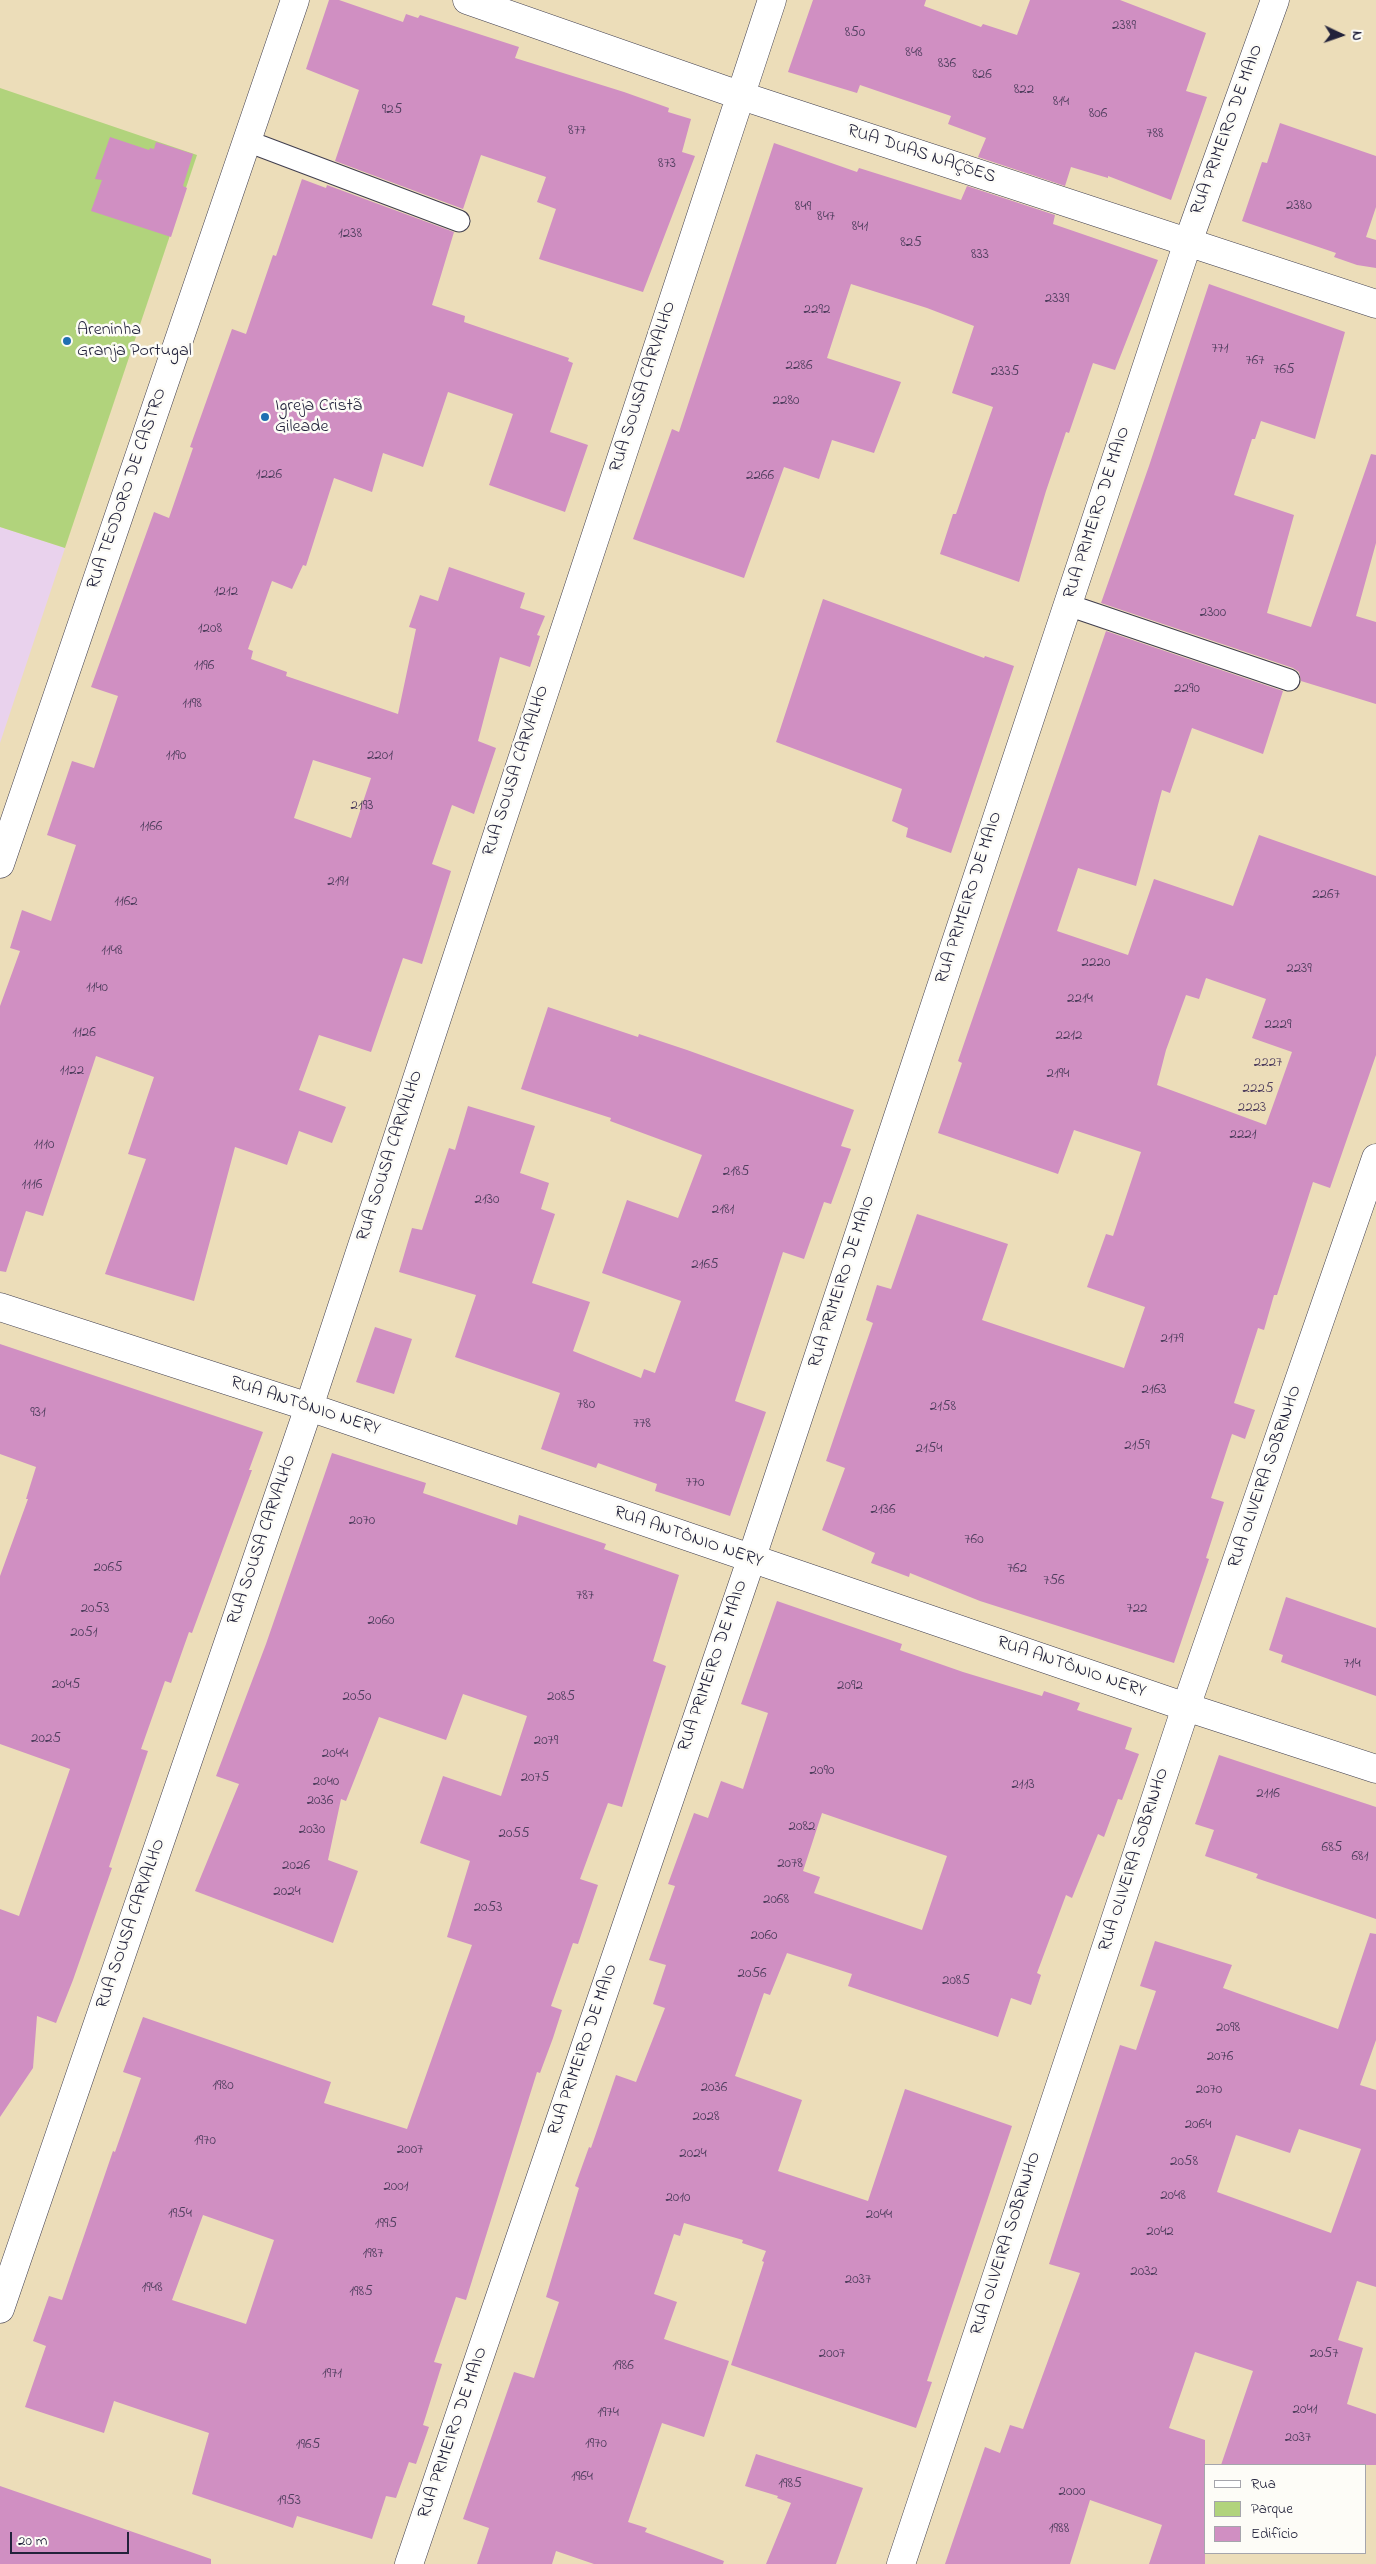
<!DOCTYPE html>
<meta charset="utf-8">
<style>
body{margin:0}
#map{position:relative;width:1376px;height:2564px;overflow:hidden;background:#ecddb9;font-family:"Indie Flower",sans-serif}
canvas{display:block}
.legend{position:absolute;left:1204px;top:2464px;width:162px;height:90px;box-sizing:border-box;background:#fdfcf7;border:1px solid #a5a5ac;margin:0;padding:6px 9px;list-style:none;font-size:15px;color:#22223b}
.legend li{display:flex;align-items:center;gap:10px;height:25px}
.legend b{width:25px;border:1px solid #a5a5ac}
.north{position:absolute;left:1316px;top:10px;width:50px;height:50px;-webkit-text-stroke:4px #fdfcf7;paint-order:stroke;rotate:93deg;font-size:14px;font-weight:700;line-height:20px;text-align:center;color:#22223b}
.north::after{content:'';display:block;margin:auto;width:18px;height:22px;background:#22223b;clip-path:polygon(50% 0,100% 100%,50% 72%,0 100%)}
.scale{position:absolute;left:10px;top:2532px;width:119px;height:22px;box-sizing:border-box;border:2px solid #22223b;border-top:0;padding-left:6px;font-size:15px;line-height:18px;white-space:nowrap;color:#22223b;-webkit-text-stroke:4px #fdfcf7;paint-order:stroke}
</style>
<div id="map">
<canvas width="1376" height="2564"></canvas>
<ul class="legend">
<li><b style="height:6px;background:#fff"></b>Rua</li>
<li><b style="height:14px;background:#b1d37c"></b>Parque</li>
<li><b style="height:14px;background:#d08fc2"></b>Edifício</li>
</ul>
<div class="north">N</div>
<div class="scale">20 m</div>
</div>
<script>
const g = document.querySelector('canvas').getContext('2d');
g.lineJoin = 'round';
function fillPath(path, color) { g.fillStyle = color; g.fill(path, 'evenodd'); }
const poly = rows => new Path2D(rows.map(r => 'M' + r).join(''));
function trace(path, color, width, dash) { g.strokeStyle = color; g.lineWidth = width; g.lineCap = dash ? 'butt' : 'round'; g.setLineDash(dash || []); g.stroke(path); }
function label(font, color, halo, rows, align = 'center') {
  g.font = font + ' "Indie Flower",sans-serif'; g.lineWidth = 5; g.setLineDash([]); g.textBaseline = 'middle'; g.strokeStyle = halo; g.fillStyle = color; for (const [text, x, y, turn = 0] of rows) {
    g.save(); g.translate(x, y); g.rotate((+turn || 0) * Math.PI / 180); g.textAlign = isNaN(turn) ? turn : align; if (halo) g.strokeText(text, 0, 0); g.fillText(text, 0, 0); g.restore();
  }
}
fillPath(poly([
 [0,527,65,548,0,743]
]), '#e9d2ed');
fillPath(poly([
 [0,88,197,155,65,548,0,527]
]), '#b1d37c');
fillPath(poly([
 [329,0,339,0,403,22,406,14,418,18,420,15,519,47,515,58,624,92,669,108,668,112,691,119,682,152,695,156,643,292,539,259,556,209,537,202,546,177,481,155,463,209,335,161,359,90,306,69],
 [813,0,926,0,924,6,981,27,983,24,1017,35,1030,0,1120,0,1206,33,1186,91,1207,97,1171,200,1108,176,1108,178,1071,167,1065,186,978,157,986,138,948,124,951,116,860,85,857,93,788,72],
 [1280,123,1376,156,1376,207,1366,237,1376,240,1376,268,1357,265,1334,257,1336,253,1242,221,1262,162,1267,163],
 [110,137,149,150,150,148,154,149,156,142,193,154,183,186,187,188,171,237,91,211,102,180,95,179],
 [774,143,857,172,859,168,961,200,967,186,1055,215,1053,224,1158,260,1115,370,1093,363,1069,433,1066,432,1046,491,1019,582,940,554,953,514,956,514,993,407,952,393,974,326,927,308,851,284,827,358,901,382,874,453,832,440,819,479,784,467,744,578,633,539,672,429,679,432],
 [302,179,326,188,327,185,454,232,432,305,465,316,464,322,569,358,568,361,573,363,550,432,588,445,565,512,489,485,513,414,448,392,423,467,383,453,372,492,334,478,306,566,303,565,292,589,272,581,248,649,253,651,251,659,287,672,286,676,398,714,416,629,409,627,420,595,438,601,449,567,525,593,520,608,545,616,537,635,540,636,530,667,500,657,478,741,496,748,474,814,452,805,432,864,451,871,422,964,403,958,371,1052,319,1035,299,1090,346,1107,332,1143,299,1131,287,1165,235,1147,194,1301,105,1274,146,1159,128,1154,154,1077,96,1056,43,1216,26,1211,6,1272,0,1271,0,1006,20,951,10,948,22,910,51,921,76,845,47,835,72,761,94,768,118,696,91,687,154,512,169,518,193,448,190,447,232,329,246,334,273,255,276,256],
 [313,760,371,778,351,838,294,818],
 [1209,284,1345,332,1315,439,1261,421,1255,439,1252,439,1234,495,1294,515,1267,613,1311,627,1371,454,1376,455,1376,543,1356,616,1376,622,1376,704,1301,681,1299,672,1293,668,1101,603,1149,466],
 [823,599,984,658,985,656,1014,666,951,853,906,837,908,828,892,821,902,789,776,742],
 [1106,631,1283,691,1263,754,1192,728,1170,793,1162,790,1136,886,1078,868,1057,931,1128,955,1154,879,1233,906,1259,835,1376,876,1376,1055,1330,1188,1313,1182,1277,1295,1274,1295,1264,1330,1258,1328,1234,1403,1255,1410,1245,1439,1232,1434,1211,1498,1224,1502,1206,1558,1209,1559,1174,1663,980,1601,910,1573,909,1577,893,1571,871,1563,875,1553,822,1530,845,1468,826,1461,873,1323,866,1320,877,1285,891,1289,917,1214,1008,1244,982,1320,1124,1368,1145,1307,1087,1287,1106,1234,1113,1236,1141,1152,1074,1130,1058,1174,938,1133,962,1063,958,1061],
 [1206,978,1266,999,1252,1038,1292,1052,1266,1125,1157,1085,1166,1050,1186,995,1199,999],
 [548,1007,638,1037,639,1034,687,1050,854,1110,841,1146,851,1149,831,1204,824,1202,804,1259,783,1252,735,1401,766,1412,730,1516,655,1491,657,1484,598,1463,596,1468,541,1449,560,1393,455,1357,476,1295,399,1272,412,1228,422,1230,449,1148,455,1150,468,1106,535,1126,520,1173,549,1183,541,1209,555,1214,532,1283,590,1302,573,1351,641,1378,644,1369,655,1373,681,1301,602,1273,627,1200,678,1218,702,1155,610,1121,611,1118,521,1089],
 [375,1327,412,1339,394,1394,356,1382],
 [0,1344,263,1432,249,1470,252,1470,192,1633,189,1632,171,1683,165,1681,141,1749,148,1751,109,1867,112,1868,73,1980,56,2023,37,2016,33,2068,0,2117,0,1909,19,1916,70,1769,0,1744,0,1576,28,1499,26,1499,36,1467,0,1454],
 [332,1453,426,1483,423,1493,517,1525,519,1515,606,1544,604,1549,679,1575,653,1661,666,1666,622,1807,608,1803,580,1879,598,1885,578,1944,573,1943,551,2006,562,2010,553,2038,540,2073,537,2072,466,2300,456,2297,434,2362,442,2364,423,2425,429,2427,416,2464,409,2462,396,2498,386,2496,372,2539,297,2516,293,2528,192,2494,209,2433,114,2401,104,2433,25,2407,46,2346,33,2341,49,2296,62,2300,113,2151,115,2152,141,2078,123,2072,143,2017,331,2082,324,2103,407,2129,472,1945,447,1937,470,1861,420,1843,443,1776,501,1796,527,1716,463,1694,446,1740,379,1717,346,1801,341,1799,328,1860,358,1871,333,1943,195,1891,239,1784,216,1776,266,1644],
 [203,2215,274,2240,246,2324,172,2300],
 [1286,1597,1376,1628,1376,1696,1281,1662,1283,1655,1269,1650],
 [777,1601,902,1644,900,1650,963,1672,1042,1696,1044,1691,1080,1703,1077,1710,1132,1728,1125,1749,1139,1754,1122,1800,1118,1799,1104,1837,1098,1834,1072,1898,1066,1895,1037,1973,1041,1975,1031,2005,1011,1998,998,2037,848,1986,852,1974,787,1953,770,1995,764,1993,735,2076,802,2100,778,2171,868,2201,905,2089,1012,2126,927,2381,932,2382,916,2428,731,2365,764,2262,762,2261,766,2251,742,2243,743,2240,684,2223,680,2236,674,2234,654,2294,677,2302,664,2339,729,2361,704,2437,662,2423,628,2522,647,2528,645,2532,724,2561,723,2564,594,2564,556,2551,552,2564,477,2564,489,2528,463,2519,514,2372,534,2378,559,2302,546,2297,579,2188,575,2186,589,2147,591,2148,616,2075,636,2082,665,2008,653,2004,666,1965,649,1960,675,1886,668,1884,694,1813,708,1818,721,1781,743,1789,768,1713,741,1704],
 [822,1813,947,1856,922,1930,814,1893,820,1877,803,1871],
 [1219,1755,1376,1807,1376,1919,1256,1878,1258,1874,1205,1856,1214,1830,1195,1824],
 [1370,1933,1376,1934,1376,2040,1360,2085,1376,2090,1376,2287,1357,2281,1338,2340,1363,2348,1347,2404,1376,2414,1376,2465,1221,2465,1253,2371,1195,2352,1169,2428,1205,2440,1205,2564,1149,2564,1162,2525,1090,2500,1070,2564,945,2564,985,2447,1000,2453,1010,2425,1023,2429,1080,2273,1049,2264,1120,2045,1136,2050,1156,1991,1140,1986,1155,1941,1232,1965,1223,1988,1338,2029],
 [1299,2129,1361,2149,1331,2233,1217,2192,1236,2135,1290,2153],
 [756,2454,863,2488,836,2564,766,2564,791,2503,777,2498,778,2496,745,2486],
 [0,2486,211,2559,211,2564,0,2564]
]), '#d08fc2');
const lane = poly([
 [247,141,459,221],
 [1068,605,1289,680]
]);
const street = poly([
 [467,0,739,95,1376,304],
 [0,864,295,0],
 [0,1307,309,1407,1186,1707,1376,1769],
 [0,2309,309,1407,772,0],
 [409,2564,751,1560,1188,242,1275,0],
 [901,2564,1186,1707,1376,1158]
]);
trace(lane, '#403e4e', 23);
trace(street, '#403e4e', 29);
trace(lane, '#fff', 21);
trace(street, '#fff', 28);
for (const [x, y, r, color] of [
 [67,341,5,"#1f6fb2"],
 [265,417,5,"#1f6fb2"]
]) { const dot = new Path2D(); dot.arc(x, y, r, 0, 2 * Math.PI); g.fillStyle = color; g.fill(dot); trace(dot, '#fdfcf7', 2); }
label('15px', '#4e3d5d', null, [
 ["2389",1124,27],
 ["850",855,34],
 ["848",914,54],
 ["836",947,65],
 ["826",982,76],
 ["822",1024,91],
 ["814",1061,103],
 ["925",392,111],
 ["806",1098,115],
 ["877",577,132],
 ["788",1155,135],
 ["873",667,165],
 ["2380",1299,207],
 ["849",803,208],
 ["847",826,218],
 ["841",860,228],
 ["1238",350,235],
 ["825",911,244],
 ["833",980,256],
 ["2339",1057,300],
 ["2292",817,311],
 ["771",1220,350],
 ["767",1255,362],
 ["2286",799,367],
 ["765",1284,371],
 ["2335",1005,373],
 ["2280",786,402],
 ["1226",269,476],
 ["2266",760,477],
 ["1212",226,593],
 ["2300",1213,614],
 ["1208",210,630],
 ["1196",204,667],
 ["2290",1187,690],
 ["1198",192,705],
 ["1190",176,757],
 ["2201",380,757],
 ["2193",362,807],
 ["1166",151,828],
 ["2191",338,883],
 ["2267",1326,896],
 ["1162",126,903],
 ["1148",112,952],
 ["2220",1096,964],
 ["2239",1299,970],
 ["1140",97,989],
 ["2214",1080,1000],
 ["2229",1278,1026],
 ["1126",84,1034],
 ["2212",1069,1037],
 ["2227",1268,1064],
 ["1122",72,1072],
 ["2194",1058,1075],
 ["2225",1258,1090],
 ["2223",1252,1109],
 ["2221",1243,1136],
 ["1110",44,1146],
 ["2185",736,1173],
 ["1116",32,1186],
 ["2130",487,1201],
 ["2181",723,1211],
 ["2165",705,1266],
 ["2179",1172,1340],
 ["2163",1154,1391],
 ["780",586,1406],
 ["2158",943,1408],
 ["931",38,1414],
 ["778",642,1425],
 ["2159",1137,1447],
 ["2154",929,1450],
 ["770",695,1484],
 ["2136",883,1511],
 ["2070",362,1522],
 ["760",974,1541],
 ["2065",108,1569],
 ["762",1017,1570],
 ["756",1054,1582],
 ["787",585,1597],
 ["2053",95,1610],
 ["722",1137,1610],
 ["2060",381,1622],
 ["2051",84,1634],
 ["714",1352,1665],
 ["2045",66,1686],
 ["2092",850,1687],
 ["2050",357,1698],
 ["2085",561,1698],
 ["2025",46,1740],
 ["2079",546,1742],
 ["2044",335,1755],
 ["2090",822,1772],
 ["2075",535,1779],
 ["2040",326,1783],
 ["2113",1023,1786],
 ["2116",1268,1795],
 ["2036",320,1802],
 ["2082",802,1828],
 ["2030",312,1831],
 ["2055",514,1835],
 ["685",1332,1849],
 ["681",1360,1858],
 ["2078",790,1865],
 ["2026",296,1867],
 ["2024",287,1893],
 ["2068",776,1901],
 ["2053",488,1909],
 ["2060",764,1937],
 ["2056",752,1975],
 ["2085",956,1982],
 ["2098",1228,2029],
 ["2076",1220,2058],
 ["1980",223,2087],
 ["2036",714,2089],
 ["2070",1209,2091],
 ["2028",706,2118],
 ["2064",1198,2126],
 ["1970",205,2142],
 ["2007",410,2151],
 ["2024",693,2155],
 ["2058",1184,2163],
 ["2001",396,2188],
 ["2048",1173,2197],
 ["2010",678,2199],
 ["1954",180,2215],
 ["2044",879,2216],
 ["1995",386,2225],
 ["2042",1160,2233],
 ["1987",373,2255],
 ["2032",1144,2273],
 ["2037",858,2281],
 ["1948",152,2289],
 ["1985",361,2293],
 ["2007",832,2355],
 ["2057",1324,2355],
 ["1986",623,2367],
 ["1971",332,2375],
 ["2041",1305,2411],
 ["1974",608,2414],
 ["2037",1298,2439],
 ["1970",596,2445],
 ["1965",308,2446],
 ["1964",582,2478],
 ["1985",790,2485],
 ["2000",1072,2493],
 ["1953",289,2502],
 ["1988",1059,2530]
]);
label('18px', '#22223b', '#fdfcf7', [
 ["RUA PRIMEIRO DE MAIO",1228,130,-70],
 ["RUA DUAS NAÇÕES",921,155,18],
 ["RUA SOUSA CARVALHO",644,387,-72],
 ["RUA TEODORO DE CASTRO",128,489,-71],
 ["RUA PRIMEIRO DE MAIO",1098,513,-72],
 ["RUA SOUSA CARVALHO",517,771,-72],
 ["RUA PRIMEIRO DE MAIO",970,898,-72],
 ["RUA SOUSA CARVALHO",391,1156,-72],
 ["RUA PRIMEIRO DE MAIO",843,1282,-72],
 ["RUA ANTÔNIO NERY",305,1407,18],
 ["RUA OLIVEIRA SOBRINHO",1266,1477,-71],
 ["RUA ANTÔNIO NERY",688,1538,19],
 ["RUA SOUSA CARVALHO",263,1540,-71],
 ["RUA PRIMEIRO DE MAIO",714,1666,-71],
 ["RUA ANTÔNIO NERY",1071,1668,19],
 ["RUA OLIVEIRA SOBRINHO",1135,1860,-72],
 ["RUA SOUSA CARVALHO",132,1924,-71],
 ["RUA PRIMEIRO DE MAIO",584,2050,-71],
 ["RUA OLIVEIRA SOBRINHO",1007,2244,-72],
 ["RUA PRIMEIRO DE MAIO",454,2433,-71]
]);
label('18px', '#22223b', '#fdfcf7', [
 ["Areninha",77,331],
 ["Granja Portugal",77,352],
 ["Igreja Cristã",275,407],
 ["Gileade",275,428]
], 'left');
</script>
